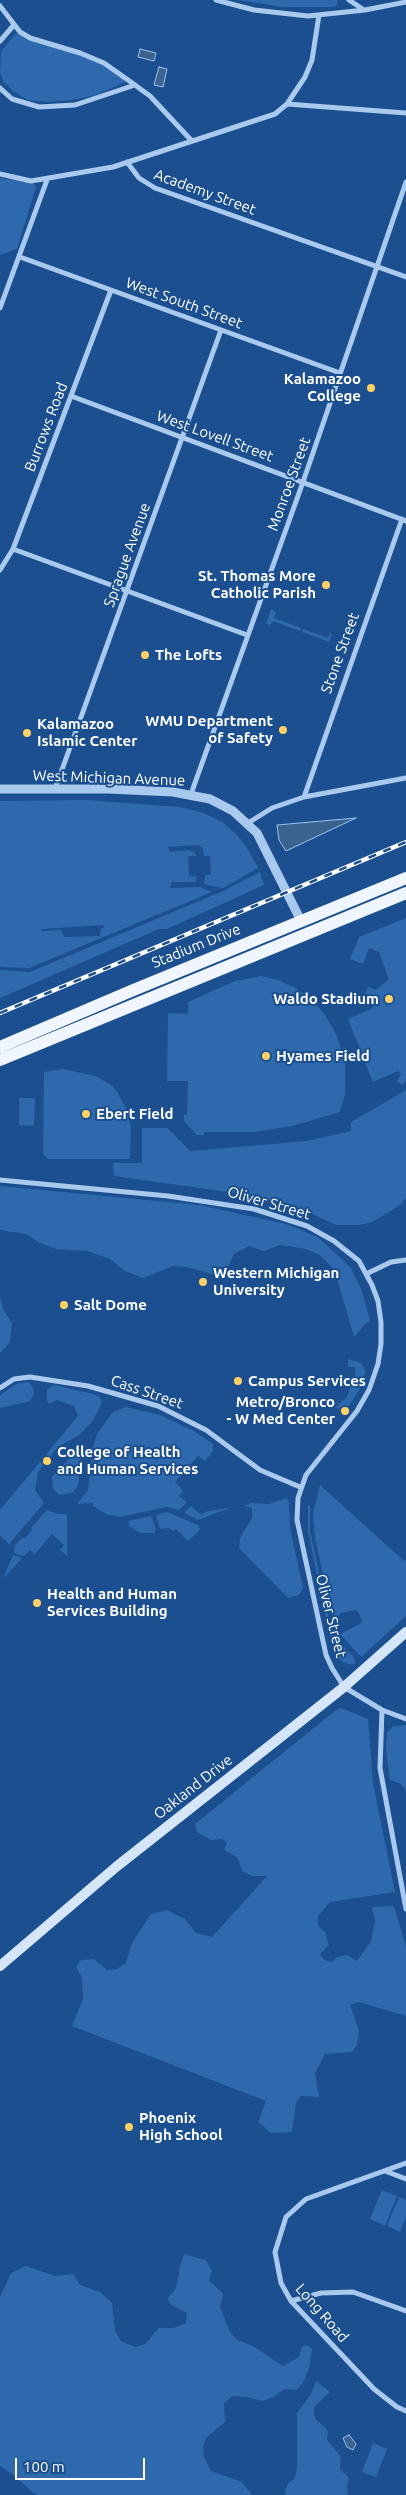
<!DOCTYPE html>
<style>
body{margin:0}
#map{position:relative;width:406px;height:2495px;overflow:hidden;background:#1b4f8f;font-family:Ubuntu,sans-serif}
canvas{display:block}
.scale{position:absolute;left:15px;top:2458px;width:130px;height:22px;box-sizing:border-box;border:2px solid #fff;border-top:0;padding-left:6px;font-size:15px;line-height:18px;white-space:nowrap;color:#fff;-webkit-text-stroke:4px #1b4f8f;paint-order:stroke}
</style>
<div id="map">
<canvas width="406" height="2495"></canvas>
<div class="scale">100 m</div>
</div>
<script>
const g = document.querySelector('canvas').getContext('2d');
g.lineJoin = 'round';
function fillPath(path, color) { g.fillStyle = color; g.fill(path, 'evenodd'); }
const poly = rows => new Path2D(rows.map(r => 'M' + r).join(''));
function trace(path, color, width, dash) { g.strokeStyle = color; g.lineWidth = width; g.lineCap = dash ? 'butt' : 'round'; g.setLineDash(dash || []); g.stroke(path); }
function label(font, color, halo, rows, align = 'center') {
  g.font = font + ' Ubuntu,sans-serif'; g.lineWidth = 4; g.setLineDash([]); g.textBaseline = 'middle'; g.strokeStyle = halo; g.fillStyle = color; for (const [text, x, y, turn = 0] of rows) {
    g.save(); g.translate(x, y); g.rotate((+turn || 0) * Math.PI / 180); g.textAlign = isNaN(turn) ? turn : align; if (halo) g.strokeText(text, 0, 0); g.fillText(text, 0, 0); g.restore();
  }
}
fillPath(poly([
 [237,0,337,0,337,5,334,7,283,7],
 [16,33,26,39,83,55,106,66,127,81,96,95,72,100,48,102,28,100,14,92,3,81,0,72,1,51],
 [0,178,33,183,36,187,17,249,0,255],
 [271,609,276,612,274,618,301,628,300,631,273,621,270,625,266,624],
 [303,629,328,638,330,632,332,634,329,642,302,632],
 [86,800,180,807,204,813,222,822,238,836,249,851,258,868,223,888,211,886,204,884,205,875,211,875,210,856,204,856,203,848,198,845,168,847,170,852,189,850,195,853,196,856,188,856,189,876,197,877,195,882,172,882,170,888,200,887,212,892,29,968,0,967,0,801],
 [103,925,104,928,101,928,100,936,64,937,61,930,41,931,42,929],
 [260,872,264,885,167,929,159,929,0,998,0,970,30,972,223,891],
 [406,918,406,1081,402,1085,397,1081,401,1074,398,1071,373,1082,348,1019,373,1008,372,996,365,994,368,987,376,990,389,979,379,952,369,948,363,964,350,959,359,937],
 [262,976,278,980,297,989,313,1001,325,1015,336,1034,345,1061,345,1095,340,1112,292,1126,255,1132,204,1132,204,1135,197,1135,184,1121,184,1115,187,1115,188,1081,167,1081,168,1013,188,1014,188,1002,235,981],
 [63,1069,96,1076,111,1085,117,1092,127,1110,131,1127,130,1159,48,1159,43,1154,44,1072],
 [406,1090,406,1198,399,1206,372,1222,360,1225,336,1225,308,1212,242,1194,114,1176,113,1163,142,1163,142,1128,168,1128,190,1151,307,1141,351,1131,351,1122],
 [19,1098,35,1098,34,1126,19,1125],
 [0,1186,200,1205,290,1225,319,1238,351,1268,362,1291,370,1321,365,1324,354,1337,335,1271,320,1255,306,1249,281,1245,263,1251,249,1246,234,1254,223,1277,187,1267,173,1266,143,1278,125,1271,110,1259,87,1251,56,1249,40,1243,26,1234,0,1230],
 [0,1297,4,1311,12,1323,10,1342,0,1353],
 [348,1359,361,1363,366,1371,361,1387,342,1417,341,1411,336,1407,347,1397,355,1375,355,1367,348,1367],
 [28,1382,33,1387,34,1394,30,1401,0,1408,0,1396,4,1392,16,1384],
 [54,1385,93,1394,100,1397,102,1403,92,1422,79,1435,58,1447,38,1472,35,1490,44,1503,9,1544,0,1536,0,1510,78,1416,74,1406,57,1400,49,1404,47,1400,47,1390],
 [126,1407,160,1415,194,1431,213,1444,213,1451,205,1461,198,1456,175,1482,183,1491,179,1496,187,1502,179,1510,166,1507,120,1517,106,1514,93,1506,93,1503,77,1504,88,1490,93,1446,97,1434,113,1412],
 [78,1449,81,1451,78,1486,72,1493,59,1495,53,1488,52,1477],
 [320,1485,404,1561,406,1559,406,1616,361,1657,340,1634,360,1624,362,1621,359,1613,356,1610,340,1613,338,1617,333,1618,315,1538,313,1514],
 [287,1498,289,1503,290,1528,303,1588,299,1595,288,1598,239,1548,240,1538,252,1518,252,1508,244,1506,251,1503,269,1504],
 [308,1505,310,1505,310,1531,331,1628,340,1643,355,1658,355,1663,352,1665,341,1661,333,1651,308,1531],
 [191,1506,201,1515,205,1512,232,1507,198,1520,184,1513],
 [47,1510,58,1514,67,1514,67,1556,60,1550,64,1545,52,1534,35,1554,30,1550,24,1556,14,1553,15,1545,23,1537,25,1538,32,1530,31,1528],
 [167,1512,198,1525,200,1530,188,1541,176,1529,173,1531,169,1528,160,1529,156,1515],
 [151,1516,156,1530,154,1533,140,1533,129,1526,129,1521],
 [13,1555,22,1558,5,1577,4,1576],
 [341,1708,368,1719,373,1783,395,1892,330,1902,318,1916,318,1926,325,1932,329,1945,320,1954,324,1960,332,1962,337,1957,347,1955,357,1961,371,1941,375,1922,372,1907,394,1906,406,1947,406,2016,359,2002,350,2005,359,2031,357,2045,352,2052,325,2054,315,2073,319,2097,301,2096,296,2103,292,2132,271,2133,258,2122,266,2101,72,2026,83,1999,82,1977,76,1967,81,1960,94,1959,107,1970,117,1969,126,1963,132,1943,151,1914,167,1910,185,1919,196,1933,212,1937,267,1876,252,1876,242,1871,238,1858,224,1850,227,1843,222,1839,211,1840,197,1832,195,1824,336,1710],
 [406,1725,406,1791,401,1784,390,1780,386,1750,387,1733,393,1726],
 [382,2190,397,2196,385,2226,370,2219],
 [399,2197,406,2200,406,2217,400,2232,387,2226],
 [184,2254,206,2260,212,2271,209,2280,223,2294,220,2307,230,2332,237,2340,253,2346,283,2366,299,2357,302,2347,307,2345,312,2349,309,2369,303,2383,296,2390,284,2389,274,2397,262,2401,246,2397,233,2396,224,2403,225,2422,206,2438,203,2447,204,2457,211,2471,242,2482,252,2495,38,2495,32,2492,15,2476,0,2466,0,2297,11,2273,26,2266,55,2276,73,2274,80,2285,100,2292,112,2303,115,2331,121,2341,135,2347,145,2344,159,2328,174,2328,186,2323,187,2313,170,2304,168,2298,175,2290,178,2280,180,2266],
 [316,2381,330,2392,314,2407,314,2414,316,2420,325,2427,328,2432,327,2440,341,2457,340,2470,347,2475,349,2480,347,2485,348,2495,286,2495,285,2492,288,2483,295,2478,297,2468,297,2413,311,2394],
 [373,2443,387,2449,376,2477,362,2472]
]), '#2e69ad');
const water = poly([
 [140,49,156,53,154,61,138,57,140,49],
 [159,67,167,69,163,87,154,85,159,67],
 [356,818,286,851,279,840,277,825,356,818],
 [349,2435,356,2444,353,2450,347,2447,343,2438,349,2435]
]);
fillPath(water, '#3c6290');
trace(water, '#9cc4f0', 1);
trace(poly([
 [216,0,254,10,308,16,365,10,406,2],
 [349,0,364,10],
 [0,6,20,32,30,38,80,53,104,63,135,85],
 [0,41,13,26],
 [0,88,12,99,39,107,75,105,135,85,150,96,191,140],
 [287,104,305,77,312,60,319,15],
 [127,162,139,178,155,188,406,277],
 [0,174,31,181,113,167,275,114,287,104,406,113],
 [20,257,340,373],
 [0,308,47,180],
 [71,396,406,521],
 [13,549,247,635],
 [0,570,13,549,111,290],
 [55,789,221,330],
 [191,794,303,482,406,182],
 [304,797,402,519],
 [248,823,272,808,304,797,406,778],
 [0,1180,168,1196,254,1209,307,1226,334,1241,359,1261,372,1285,378,1301,381,1322,381,1344,378,1364,369,1390,357,1411,306,1475,298,1498,297,1520,326,1655,332,1668,344,1687,382,1710,406,1719],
 [366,1274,391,1262,406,1260],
 [0,1388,14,1379,30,1377,88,1386,158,1406,206,1430,260,1470,300,1487],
 [382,1710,380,1768,406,1909],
 [406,2163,306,2199,286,2217,275,2252,281,2283,291,2301,374,2389,397,2407,406,2411],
 [385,2171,406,2179],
 [291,2301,321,2293,353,2292,406,2311]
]), '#a9c9ee', 5);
trace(poly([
 [0,789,108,789,173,792,210,799,233,811,257,833,301,921]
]), '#a9c9ee', 9);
trace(poly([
 [0,1966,116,1867,344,1687,406,1632]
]), '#d6e6fa', 10);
trace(poly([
 [0,1047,131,991,406,878],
 [0,1060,406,893]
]), '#f0f6ff', 12);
const rail = poly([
 [0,1013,406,842]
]);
trace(rail, '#fff', 4.5);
trace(rail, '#1b4f8f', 2.5, [8]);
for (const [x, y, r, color] of [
 [371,388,5,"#ffd166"],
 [326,585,5,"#ffd166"],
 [145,655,5,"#ffd166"],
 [283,730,5,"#ffd166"],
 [27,733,5,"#ffd166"],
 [389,999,5,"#ffd166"],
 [266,1056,5,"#ffd166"],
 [86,1114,5,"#ffd166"],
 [203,1282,5,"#ffd166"],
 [64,1305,5,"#ffd166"],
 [238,1381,5,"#ffd166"],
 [345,1411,5,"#ffd166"],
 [47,1461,5,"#ffd166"],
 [37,1603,5,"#ffd166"],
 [129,2127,5,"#ffd166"]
]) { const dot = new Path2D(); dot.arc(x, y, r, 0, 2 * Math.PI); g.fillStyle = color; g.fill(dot); trace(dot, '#1b4f8f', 2); }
label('15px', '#fff', '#1b4f8f', [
 ["Academy Street",205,192,20],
 ["West South Street",184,303,20],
 ["Burrows Road",46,427,-69],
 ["West Lovell Street",215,436,20],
 ["Monroe Street",289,484,-70],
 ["Sprague Avenue",127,555,-70],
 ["Stone Street",340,653,-70],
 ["West Michigan Avenue",109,778,2],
 ["Stadium Drive",196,946,-22],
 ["Oliver Street",269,1203,16],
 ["Cass Street",147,1392,19],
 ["Oliver Street",331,1616,76],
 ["Oakland Drive",193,1787,-38],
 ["Long Road",322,2313,49]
]);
label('bold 15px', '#fff', '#1b4f8f', [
 ["Kalamazoo",361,379,"right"],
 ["College",361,396,"right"],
 ["St. Thomas More",316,576,"right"],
 ["Catholic Parish",316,593,"right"],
 ["The Lofts",155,655],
 ["WMU Department",273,721,"right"],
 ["of Safety",273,738,"right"],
 ["Kalamazoo",37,724],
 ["Islamic Center",37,741],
 ["Waldo Stadium",379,999,"right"],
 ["Hyames Field",276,1056],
 ["Ebert Field",96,1114],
 ["Western Michigan",213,1273],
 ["University",213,1290],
 ["Salt Dome",74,1305],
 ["Campus Services",248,1381],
 ["Metro/Bronco",335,1402,"right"],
 ["- W Med Center",335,1419,"right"],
 ["College of Health",57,1452],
 ["and Human Services",57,1469],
 ["Health and Human",47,1594],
 ["Services Building",47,1611],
 ["Phoenix",139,2118],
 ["High School",139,2135]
], 'left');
</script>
